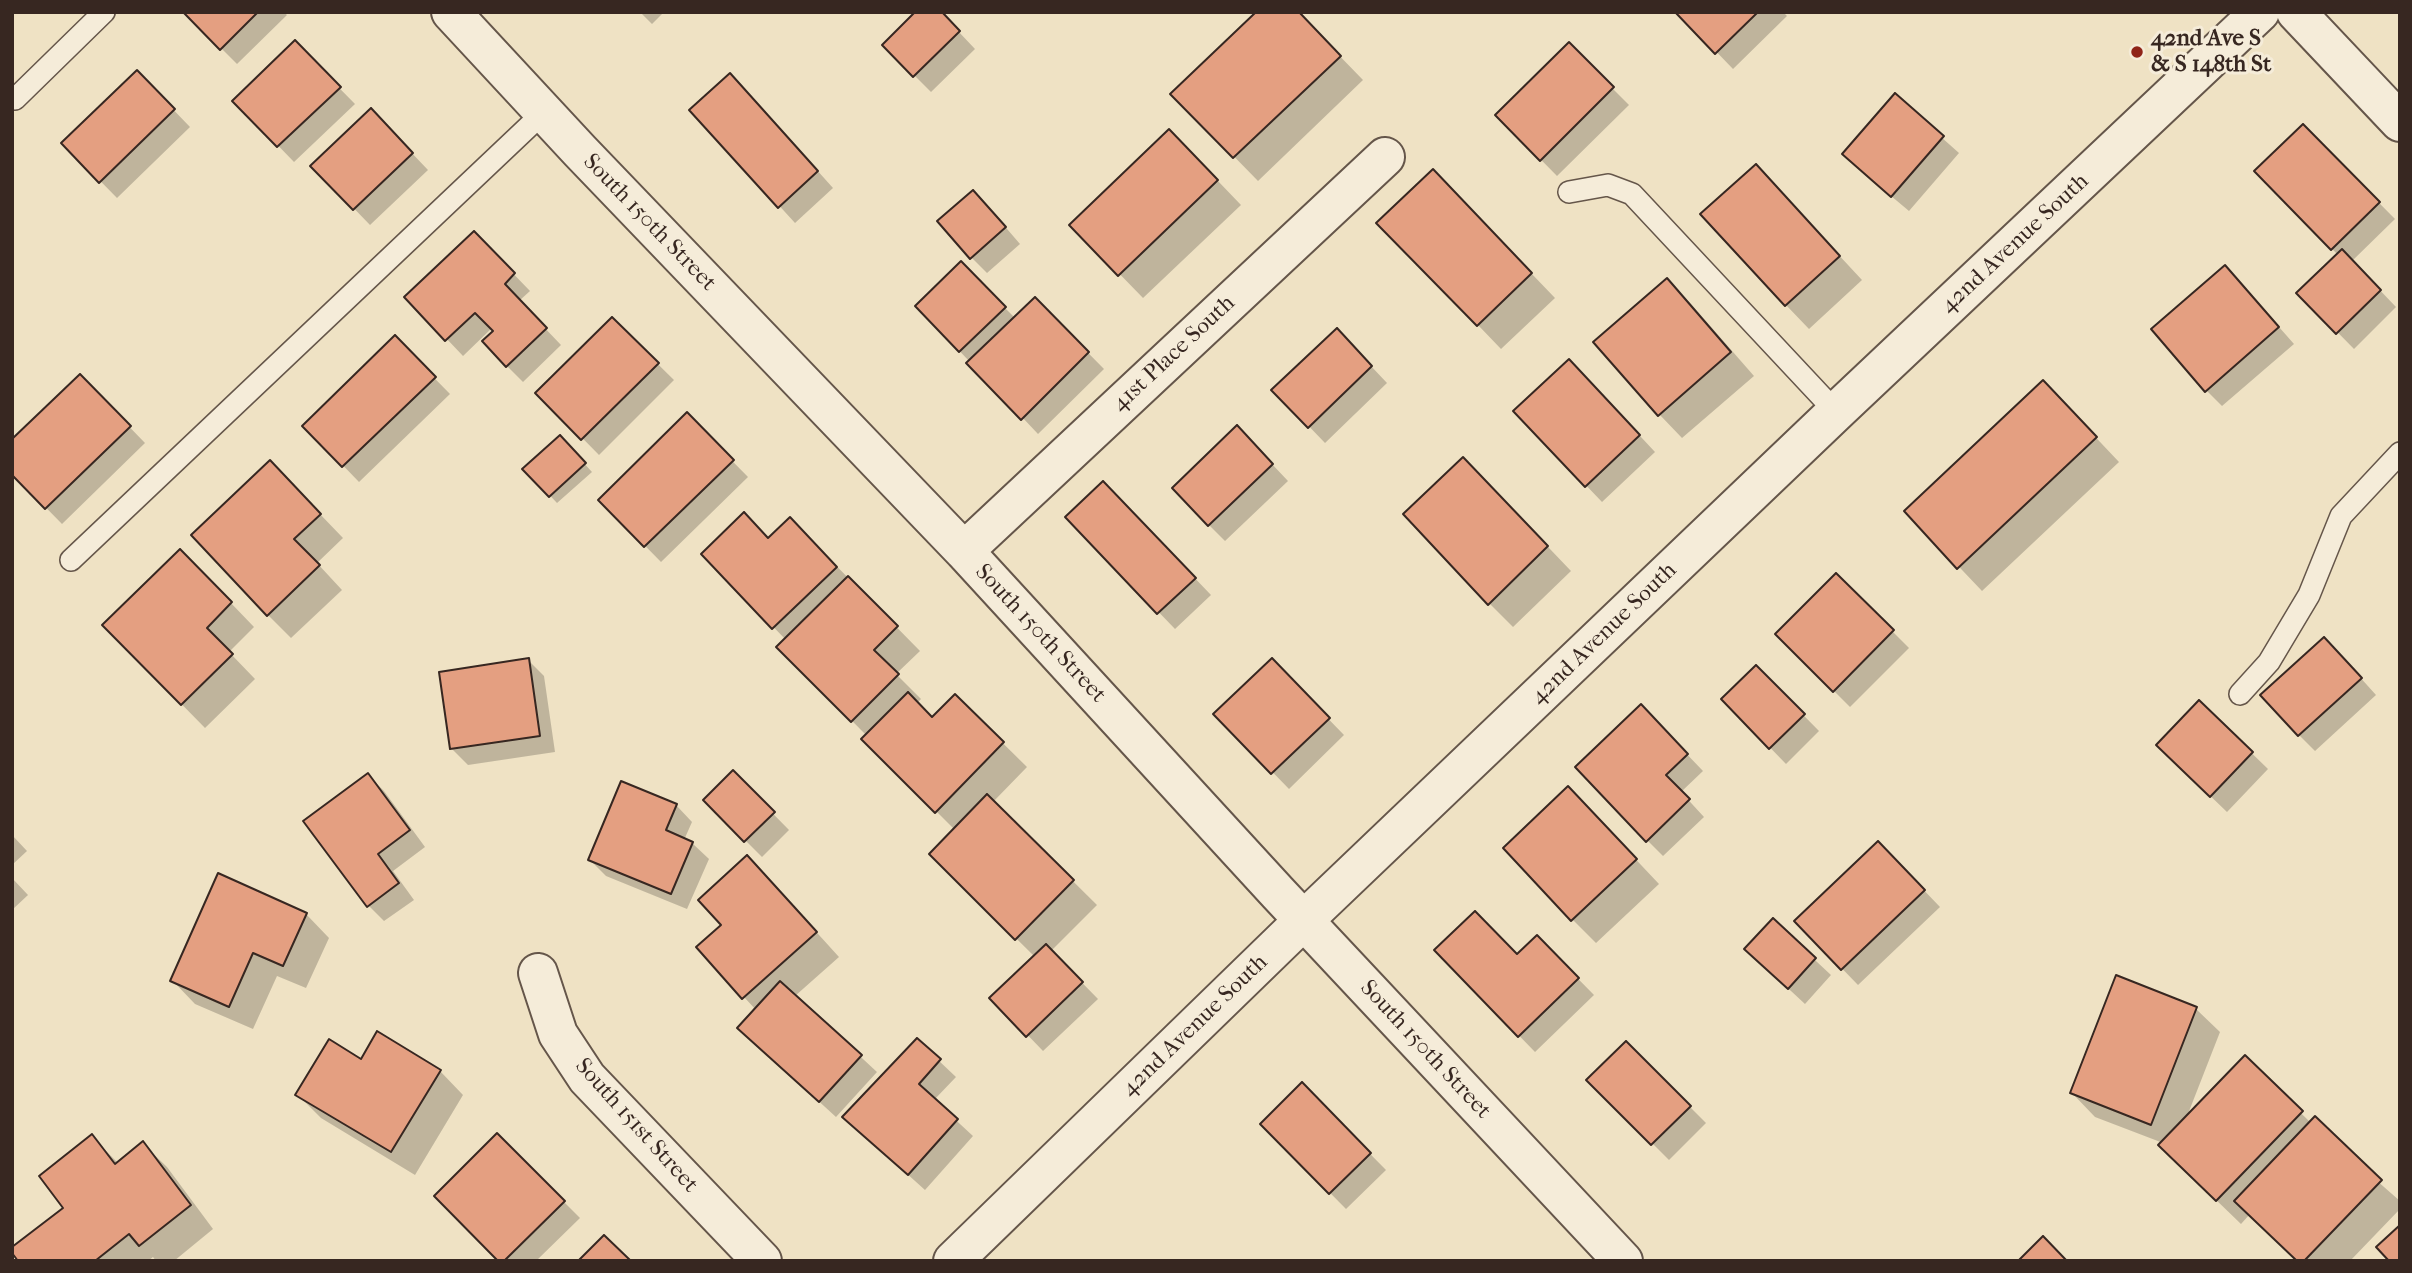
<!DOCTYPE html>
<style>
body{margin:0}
#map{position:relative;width:2412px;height:1273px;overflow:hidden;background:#efe2c4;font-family:"IM FELL French Canon",serif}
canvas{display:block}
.frame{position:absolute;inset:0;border:14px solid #372721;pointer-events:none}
</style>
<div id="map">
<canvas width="2412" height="1273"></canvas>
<div class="frame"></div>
</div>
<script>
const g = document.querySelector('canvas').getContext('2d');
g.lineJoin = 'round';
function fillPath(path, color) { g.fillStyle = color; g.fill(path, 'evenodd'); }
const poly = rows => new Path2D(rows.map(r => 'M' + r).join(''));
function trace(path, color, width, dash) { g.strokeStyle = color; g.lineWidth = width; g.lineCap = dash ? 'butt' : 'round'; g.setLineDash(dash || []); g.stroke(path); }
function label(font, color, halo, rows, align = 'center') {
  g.font = font + ' "IM FELL French Canon",serif'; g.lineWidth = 6; g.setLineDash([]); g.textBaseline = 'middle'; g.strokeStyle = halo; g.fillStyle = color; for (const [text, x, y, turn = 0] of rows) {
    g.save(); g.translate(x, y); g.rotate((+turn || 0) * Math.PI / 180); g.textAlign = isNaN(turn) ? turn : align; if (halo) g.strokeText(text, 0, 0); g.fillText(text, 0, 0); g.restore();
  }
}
fillPath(poly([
 [185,12,284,12,287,15,237,64],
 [640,12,664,12,652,24],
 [940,12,975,49,931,92,884,45],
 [1297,12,1363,80,1258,181,1173,94],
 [1678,12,1783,12,1787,16,1733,69],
 [295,43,355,104,294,162,235,101],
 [1569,45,1629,105,1557,176,1497,115],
 [137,72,190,127,117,198,63,143],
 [746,91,833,188,795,223,692,110],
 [1895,96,1959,153,1909,211,1860,170],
 [2303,126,2395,219,2352,261,2396,307,2354,349,2299,293,2338,255,2257,171],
 [387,127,428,170,370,225,313,166],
 [1193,155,1241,205,1143,298,1072,225],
 [1756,166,1862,280,1809,329,1786,305],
 [1456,195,1555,298,1501,349,1478,325],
 [989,208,1020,244,987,273,971,257],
 [474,233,530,291,519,301,561,345,523,382,507,366,492,328,463,356,407,297],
 [961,264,1015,318,1035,299,1104,369,1038,434,917,306],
 [1667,280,1691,304,1754,376,1682,438,1659,414],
 [2241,284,2294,344,2222,406,2206,390],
 [612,319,674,380,599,455,538,393],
 [395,338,450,394,359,482,305,426],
 [1353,347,1387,383,1325,443,1274,390],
 [80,376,145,443,62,524,12,473],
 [1585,377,1655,452,1602,502,1515,411],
 [2066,406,2119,462,1982,591,1906,511],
 [687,415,748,477,661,562,600,500],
 [560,437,592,472,557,503,525,469],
 [1253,444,1288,481,1225,541,1209,525],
 [1487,483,1571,571,1513,627,1489,603],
 [293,486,343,538,317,563,342,590,291,638,268,615],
 [1119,499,1211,595,1175,629,1067,517],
 [806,535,920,651,896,674,921,699,916,704,932,719,955,696,1027,767,993,802,1097,905,1051,951,1098,999,1043,1051,992,998,1035,957,931,854,955,830,864,739,867,736,779,647,786,640,703,554,768,540],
 [204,575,254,627,229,652,255,679,205,728,104,625],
 [1836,575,1909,648,1850,707,1777,634],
 [2340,655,2376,695,2315,751,2299,735],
 [528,660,544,676,555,752,468,765,452,749],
 [1272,661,1344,735,1289,789,1216,714],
 [1756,667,1819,731,1786,764,1723,699],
 [2199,702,2268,769,2227,812,2174,761],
 [1657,723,1703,771,1681,792,1704,817,1663,856,1647,840],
 [733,773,789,830,762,857,705,800],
 [368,775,384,791,425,847,393,871,414,900,384,921,368,905],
 [676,805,692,822,684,840,692,843,709,859,687,909,606,876,590,860],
 [1591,812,1659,884,1596,943,1572,919],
 [12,835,27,851,12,865],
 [1894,859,1940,907,1858,985,1796,921],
 [12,878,28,895,12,910],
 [770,881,839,957,795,996,877,1072,836,1117,756,1044,756,1010,699,948],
 [306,914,329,938,306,988,277,976,253,1029,195,1004,172,980],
 [1773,921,1831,975,1805,1004,1763,965],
 [1537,937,1594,995,1535,1052,1436,950,1517,956],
 [2196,1009,2220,1032,2186,1119,2245,1058,2311,1123,2400,1201,2400,1209,2350,1261,2298,1261,2250,1214,2241,1224,2184,1169,2163,1143,2095,1117,2072,1093],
 [917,1040,956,1077,934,1100,973,1136,925,1190,844,1117],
 [1626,1043,1706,1123,1669,1160,1589,1080],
 [361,1061,440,1071,463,1095,415,1175,321,1118,297,1094],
 [1302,1085,1386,1170,1346,1209,1262,1124],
 [497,1135,580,1218,536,1261,500,1261],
 [92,1137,118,1163,143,1144,167,1167,213,1229,174,1261,156,1261,153,1257,148,1261,21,1261,65,1208]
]), '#0003');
const building = poly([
 [183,12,258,12,220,50,183,12],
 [915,12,942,12,960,31,913,77,882,45,915,12],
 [1256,12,1299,12,1341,56,1233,158,1170,94,1256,12],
 [1675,12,1758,12,1715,54,1675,12],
 [295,40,341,87,277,147,232,101,295,40],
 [1569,42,1614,87,1540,161,1495,115,1569,42],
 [137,70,175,109,99,183,61,143,137,70],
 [730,73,818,171,778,208,689,110,730,73],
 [1895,93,1944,136,1891,197,1842,154,1895,93],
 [371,108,413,153,353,210,310,166,371,108],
 [2303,124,2380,202,2331,250,2254,171,2303,124],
 [1169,129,1218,180,1118,276,1069,225,1169,129],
 [1756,164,1840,256,1785,306,1700,214,1756,164],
 [1433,169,1532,273,1477,326,1376,223,1433,169],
 [973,190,1006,227,970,259,937,221,973,190],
 [474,231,515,273,505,284,547,328,506,367,482,341,493,331,475,313,445,341,404,297,474,231],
 [2342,249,2381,290,2336,334,2296,293,2342,249],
 [961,261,1006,307,959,352,915,306,961,261],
 [2225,265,2279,327,2205,392,2151,329,2225,265],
 [1667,278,1731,352,1658,416,1593,342,1667,278],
 [1035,297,1089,352,1021,420,966,363,1035,297],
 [612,317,659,363,581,440,535,393,612,317],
 [1337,328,1372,366,1308,428,1271,390,1337,328],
 [395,335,436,377,342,467,302,426,395,335],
 [1569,359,1640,435,1585,487,1513,411,1569,359],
 [80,374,131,426,45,509,12,475,12,439,80,374],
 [2043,380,2097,437,1957,569,1904,511,2043,380],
 [687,412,734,460,644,547,598,500,687,412],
 [1237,425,1273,464,1208,526,1172,488,1237,425],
 [560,435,586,463,549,497,522,469,560,435],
 [1463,457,1548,546,1488,605,1403,514,1463,457],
 [270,460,321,514,294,539,320,565,267,616,191,535,270,460],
 [1103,481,1196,578,1157,614,1065,517,1103,481],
 [744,512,768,538,790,517,837,567,772,629,701,554,744,512],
 [180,549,232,602,207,628,233,654,181,705,102,625,180,549],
 [1836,573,1894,630,1833,692,1775,634,1836,573],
 [848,576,898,626,874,650,899,674,851,722,776,647,848,576],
 [2324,637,2362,678,2298,736,2260,695,2324,637],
 [529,658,540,736,450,749,439,672,529,658],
 [1272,658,1330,718,1271,774,1213,714,1272,658],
 [1756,665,1805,714,1769,749,1721,699,1756,665],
 [908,692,932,717,955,694,1004,742,935,813,861,739,908,692],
 [2199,700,2253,752,2210,797,2156,745,2199,700],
 [1641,704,1688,754,1666,775,1690,799,1646,842,1575,767,1641,704],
 [733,770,775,812,744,842,703,800,733,770],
 [368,773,410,830,378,854,399,883,367,907,303,821,368,773],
 [621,781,677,804,666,830,693,842,671,894,588,860,621,781],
 [1568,786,1637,859,1571,921,1503,848,1568,786],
 [987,794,1074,880,1015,940,929,854,987,794],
 [1878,841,1925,890,1841,970,1794,921,1878,841],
 [747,855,817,932,742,999,696,947,721,925,698,900,747,855],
 [218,873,307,913,283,966,253,953,229,1007,170,981,218,873],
 [1475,911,1517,954,1537,935,1579,978,1518,1037,1434,950,1475,911],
 [1773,918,1816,958,1788,989,1744,949,1773,918],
 [1046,944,1083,982,1026,1037,989,998,1046,944],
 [2116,975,2197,1007,2151,1125,2070,1093,2116,975],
 [780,981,862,1055,819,1102,737,1028,780,981],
 [377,1031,441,1070,391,1152,295,1095,329,1039,361,1059,377,1031],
 [917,1038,941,1059,919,1084,958,1119,908,1175,842,1117,917,1038],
 [1626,1041,1691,1106,1651,1145,1586,1080,1626,1041],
 [2245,1055,2303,1111,2216,1201,2158,1145,2245,1055],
 [1302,1082,1371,1153,1329,1194,1260,1124,1302,1082],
 [2315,1116,2382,1180,2304,1261,2297,1261,2234,1201,2315,1116],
 [497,1133,565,1201,504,1261,498,1261,434,1196,497,1133],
 [92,1134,115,1164,143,1141,191,1205,139,1246,129,1234,95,1261,18,1261,12,1253,12,1247,63,1208,39,1176,92,1134],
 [2400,1225,2400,1261,2389,1261,2376,1247,2400,1225],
 [604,1235,631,1261,578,1261,604,1235],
 [2043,1236,2067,1261,2018,1261,2043,1236]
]);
fillPath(building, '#e49f81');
trace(building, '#372721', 2);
const service = poly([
 [15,99,104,12],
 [1569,192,1608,185,1632,194,1836,412],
 [71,560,544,112],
 [2240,694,2269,662,2309,595,2341,516,2400,453]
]);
const minor = poly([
 [451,12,580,151,964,551,1278,893,1623,1261],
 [2296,12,2400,122],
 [964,551,1385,157],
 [538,973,558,1034,587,1078,762,1261]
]);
const tertiary = poly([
 [953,1261,1304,920,1836,412,2260,12]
]);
trace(service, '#65564a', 24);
trace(minor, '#65564a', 42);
trace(tertiary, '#65564a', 42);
trace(service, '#f5ecd9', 21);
trace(minor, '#f5ecd9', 38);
trace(tertiary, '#f5ecd9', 38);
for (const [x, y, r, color] of [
 [2137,52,7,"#8f2418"]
]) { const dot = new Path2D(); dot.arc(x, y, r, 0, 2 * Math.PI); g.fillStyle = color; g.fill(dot); trace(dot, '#f5ecd9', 2.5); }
label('bold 23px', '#372721', '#f5ecd9', [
 ["42nd Ave S",2151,39],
 ["& S 148th St",2151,65]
], 'left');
label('23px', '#372721', '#f5ecd9', [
 ["South 150th Street",649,223,46],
 ["42nd Avenue South",2015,244,-43],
 ["41st Place South",1174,354,-43],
 ["South 150th Street",1040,634,47],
 ["42nd Avenue South",1604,634,-44],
 ["42nd Avenue South",1195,1026,-44],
 ["South 150th Street",1425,1050,47],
 ["South 151st Street",636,1126,48]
]);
</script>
